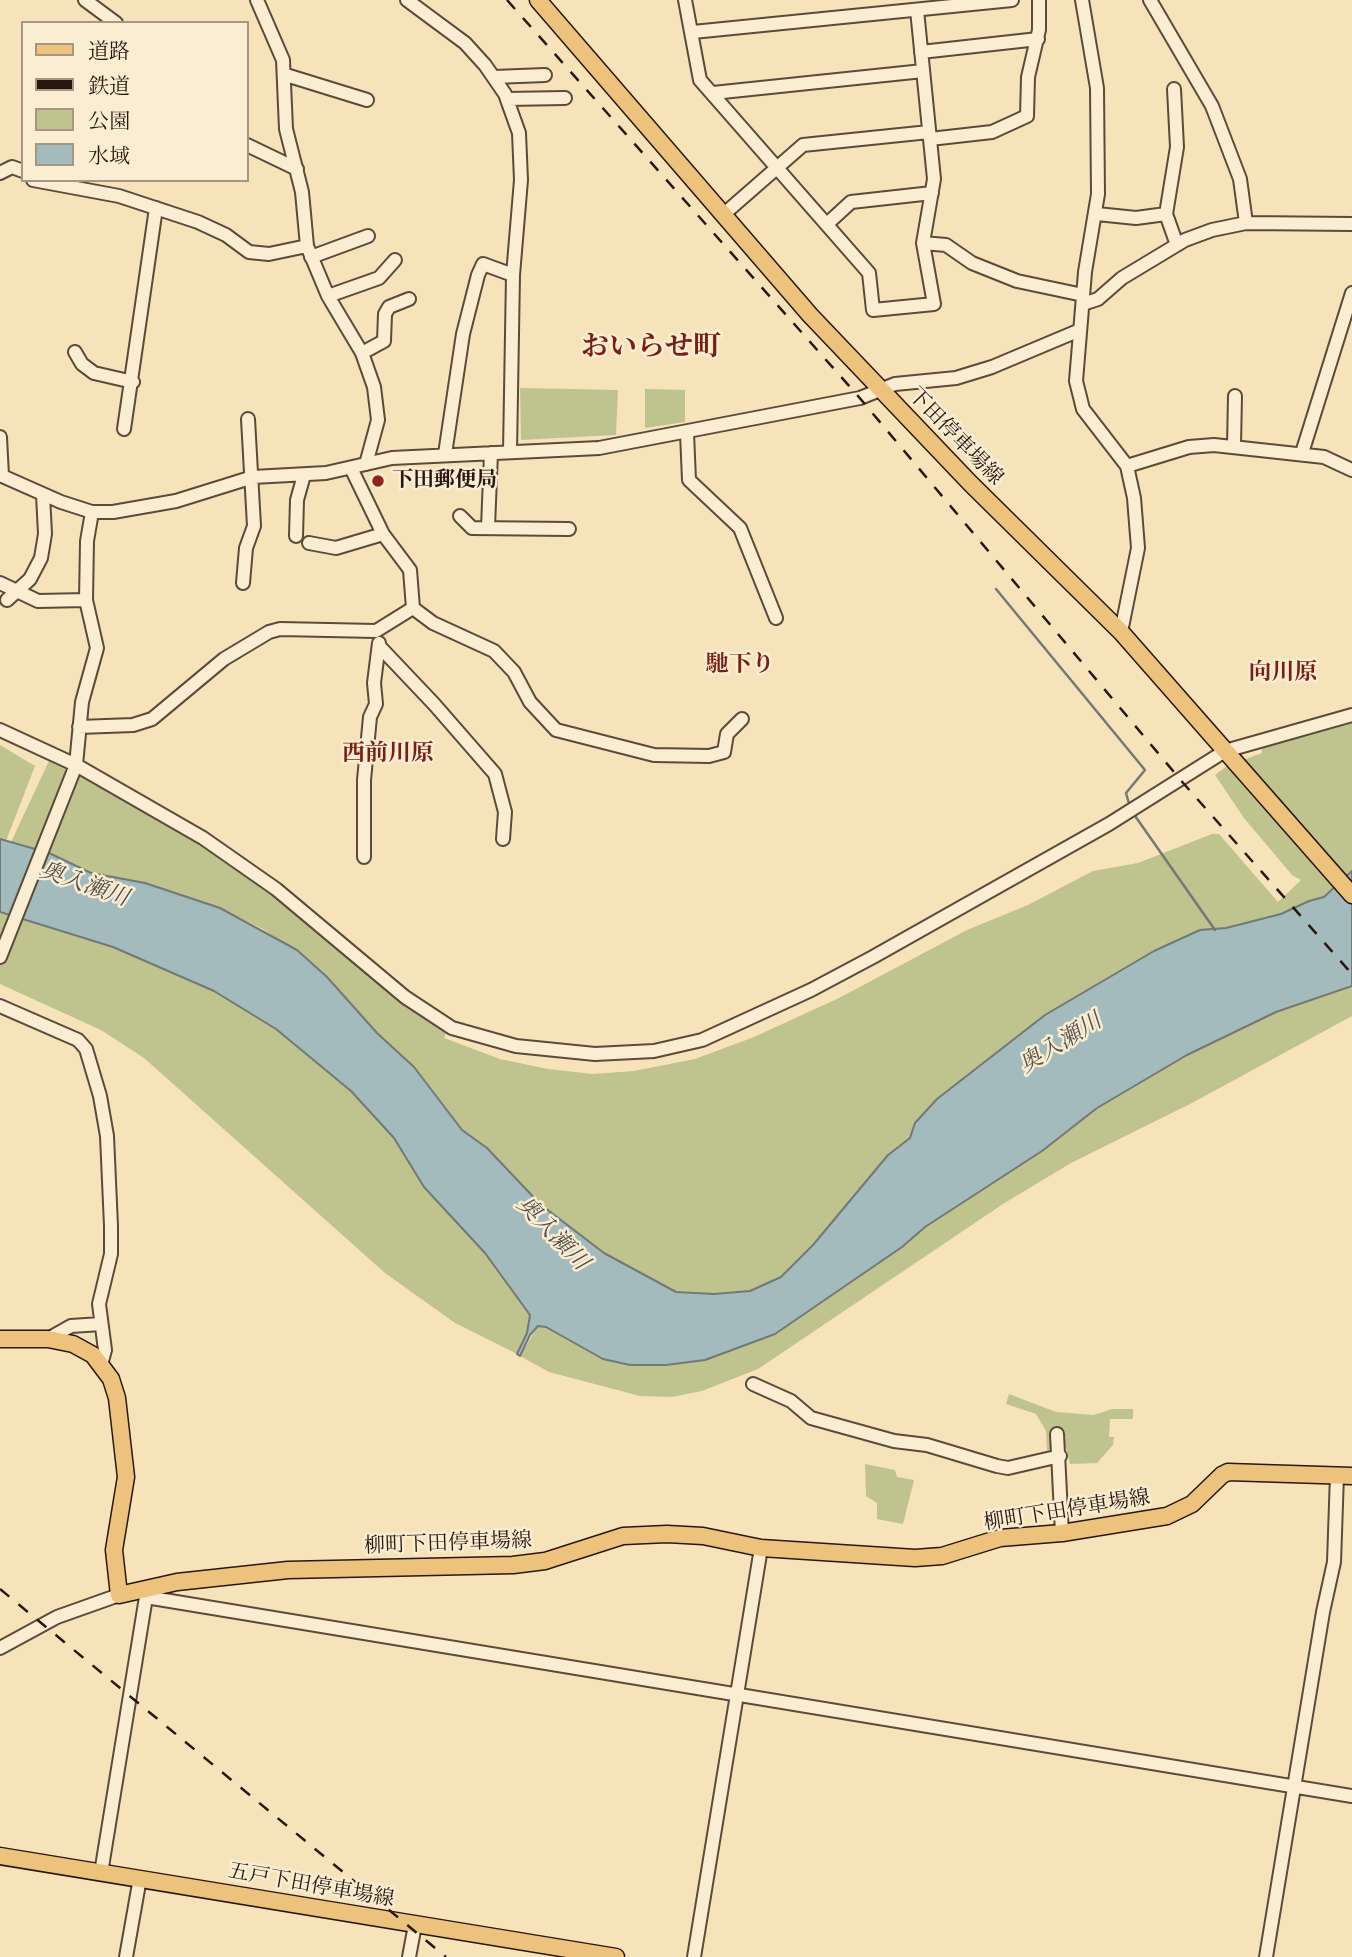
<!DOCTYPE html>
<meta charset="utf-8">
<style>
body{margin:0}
#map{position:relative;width:1352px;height:1957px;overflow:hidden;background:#f7e3ba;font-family:"Gentium Book Plus","Noto Serif JP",serif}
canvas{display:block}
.legend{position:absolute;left:21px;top:21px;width:228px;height:161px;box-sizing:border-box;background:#faedd2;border:2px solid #a69784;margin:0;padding:9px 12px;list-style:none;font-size:21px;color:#29170f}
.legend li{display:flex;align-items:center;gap:14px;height:35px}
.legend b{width:35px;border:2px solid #a69784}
</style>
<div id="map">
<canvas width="1352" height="1957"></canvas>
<ul class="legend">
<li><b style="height:9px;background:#ecc27d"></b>道路</li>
<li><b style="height:9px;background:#29170f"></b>鉄道</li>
<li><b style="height:19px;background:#bfc38d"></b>公園</li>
<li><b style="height:19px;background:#a3bbbc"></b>水域</li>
</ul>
</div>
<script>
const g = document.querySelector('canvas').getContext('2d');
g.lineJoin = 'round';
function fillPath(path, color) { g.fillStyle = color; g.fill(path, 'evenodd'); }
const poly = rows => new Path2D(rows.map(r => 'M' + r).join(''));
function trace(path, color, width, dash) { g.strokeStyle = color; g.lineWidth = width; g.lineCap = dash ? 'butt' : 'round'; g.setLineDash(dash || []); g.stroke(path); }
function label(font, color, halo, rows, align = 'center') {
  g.font = font + ' "Gentium Book Plus","Noto Serif JP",serif'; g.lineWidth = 5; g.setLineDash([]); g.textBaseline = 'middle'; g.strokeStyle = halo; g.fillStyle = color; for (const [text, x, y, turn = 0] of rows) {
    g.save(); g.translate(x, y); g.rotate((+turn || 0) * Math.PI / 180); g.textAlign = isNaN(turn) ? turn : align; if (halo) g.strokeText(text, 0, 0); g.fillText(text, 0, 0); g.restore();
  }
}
fillPath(poly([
 [520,388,618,390,616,435,521,440],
 [645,389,685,390,685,422,645,428],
 [1352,719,1352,871,1324,897,1309,901,1281,914,1226,928,1200,930,1154,951,1045,1015,937,1099,915,1123,910,1138,888,1155,813,1245,781,1277,750,1291,714,1294,676,1292,604,1253,540,1204,487,1148,462,1130,414,1067,377,1033,312,963,263,929,220,908,145,883,91,873,49,853,11,842,49,761,137,805,259,882,408,1006,447,1030,444,1038,500,1059,548,1069,593,1074,634,1071,695,1059,754,1037,839,998,967,930,1028,905,1093,871,1138,863,1212,834,1219,834,1278,902,1301,880,1292,875,1244,818,1215,775,1227,766,1262,753,1261,743],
 [0,745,35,766,6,841,0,839],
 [0,912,113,947,214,991,276,1029,351,1091,394,1138,424,1187,485,1252,530,1316,527,1333,517,1354,455,1323,385,1273,144,1058,101,1030,0,984],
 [1352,986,1352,1016,1192,1103,1071,1163,1003,1204,758,1369,702,1391,672,1397,640,1396,549,1372,520,1356,538,1326,546,1327,603,1359,630,1365,666,1365,705,1360,775,1334,902,1247,925,1227,1042,1151,1097,1108,1187,1055,1276,1012],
 [1009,1394,1056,1412,1094,1415,1112,1409,1133,1409,1133,1419,1110,1419,1109,1437,1114,1437,1113,1445,1097,1463,1070,1464,1066,1448,1047,1450,1046,1431,1036,1414,1006,1404],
 [865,1464,895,1470,897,1477,914,1480,903,1524,877,1519,877,1503,866,1496]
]), '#bfc38d');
const water = poly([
 [0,839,49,853,91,873,145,883,220,908,297,950,327,977,377,1033,414,1067,462,1130,487,1148,540,1204,604,1253,676,1292,714,1294,750,1291,781,1277,813,1245,888,1155,910,1138,915,1123,937,1099,1045,1015,1154,951,1200,930,1226,928,1281,914,1309,901,1324,897,1352,871,1352,986,1276,1012,1187,1055,1097,1108,1042,1151,925,1227,902,1247,775,1334,705,1360,666,1365,630,1365,603,1359,546,1327,538,1326,530,1335,520,1356,517,1354,527,1333,530,1315,485,1253,424,1187,394,1138,351,1091,276,1029,214,991,113,947,0,912,0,839]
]);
fillPath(water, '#a3bbbc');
trace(water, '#727977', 2);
trace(poly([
 [996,589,1145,770,1126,793,1130,807],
 [1133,813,1215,930]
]), '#727977', 2.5);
const minor = poly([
 [85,0,116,23],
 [257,0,283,60,286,129,302,192,307,246,328,296,362,353,374,387,378,420,366,464],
 [407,0,465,43,485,65,505,94,519,133,521,180,513,275,510,452],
 [685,0,700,80,869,273,873,310,934,304,923,243,934,179,917,10],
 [1082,0,1097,88,1098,194,1085,272,1076,381,1083,409,1127,466,1134,498,1138,548,1121,632],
 [1150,0,1212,106,1240,179,1246,223],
 [693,32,1012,0],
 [921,52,1038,39],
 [286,75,367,100],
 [494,77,545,75],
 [1174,89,1177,147,1166,214,1177,245],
 [713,93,923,71],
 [507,99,565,98],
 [930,139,992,132,1027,116,1028,77,1039,30,1039,0],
 [247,145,297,169],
 [0,173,12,167,23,171],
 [33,180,119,196,198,222,226,235,249,252,269,254,307,246],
 [724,214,803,145,929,132],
 [1097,214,1136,218,1166,214],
 [827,224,851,202,932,193],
 [923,243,946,245,972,263,1017,281,1083,295],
 [311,257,368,236],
 [328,296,379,278,395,260],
 [1083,304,1098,299,1122,278,1185,240,1212,230,1246,223,1352,224],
 [75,352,82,364,94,373,133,382],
 [362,353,384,341,385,314,389,307,409,299],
 [124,429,156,208],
 [687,433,689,480,740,528,776,618],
 [0,437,2,476],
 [1234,446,1235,396],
 [1302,453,1352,293],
 [445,454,463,334,478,275,483,264,513,275],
 [1127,466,1189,447,1214,445,1324,457,1352,470],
 [351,468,383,534,410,570,413,608,433,623,494,651,514,672,530,702,556,730,654,755,709,756,724,752,727,734,742,719],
 [0,475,61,502,92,512,113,512,176,501,253,477,326,473,392,458,599,448,860,398,895,384,956,378,992,367,1080,330],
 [460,516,472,528,569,529],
 [488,527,491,453],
 [296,536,297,500,304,475],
 [309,543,336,548,383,534],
 [0,583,38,601,86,600],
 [243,583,246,548,254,526,248,419],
 [7,600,30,579,41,558,45,534,43,495],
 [379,646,434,704,495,774,505,812,503,839],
 [79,727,133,725,152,719,224,659,269,632,280,629,376,631,413,608],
 [0,730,76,765,203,838,276,889,405,997,452,1028,516,1046,595,1054,654,1051,702,1040,811,990,873,957,1109,824,1225,751,1352,715],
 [364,857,364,780,370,717,376,704,374,683,379,643],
 [0,957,76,765,82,702,97,648,86,600,87,541,92,512],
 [0,1006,78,1040,86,1049,100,1096,107,1136,111,1226,111,1254,99,1304,105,1350,101,1365],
 [48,1339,71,1326,101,1324],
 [753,1384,791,1401,811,1418,894,1441,927,1445,997,1466,1008,1468,1060,1456],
 [1057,1434,1062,1533],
 [142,1590,146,1597,1352,1796],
 [0,1648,57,1617,119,1595],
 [101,1873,146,1597],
 [126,1957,140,1878],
 [409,1957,415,1925],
 [694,1957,761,1548],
 [1266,1957,1323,1612,1334,1562,1337,1475]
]);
const major = poly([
 [538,0,810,315,970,483,1121,632,1352,895],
 [0,1339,48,1339,73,1344,93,1355,111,1379,117,1398,126,1477,114,1550,119,1595,177,1582,288,1570,513,1565,545,1561,623,1536,667,1534,703,1536,761,1548,915,1558,942,1556,1000,1538,1062,1533,1167,1516,1192,1504,1222,1475,1228,1472,1352,1476],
 [0,1856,616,1957]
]);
trace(minor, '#5c4a3a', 16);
trace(major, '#29170f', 19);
trace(minor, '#faedd2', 12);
trace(major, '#ecc27d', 16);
trace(poly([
 [507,0,858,396,1184,784,1352,974],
 [0,1589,446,1957]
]), '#29170f', 2.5, [12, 12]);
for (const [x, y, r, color] of [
 [378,481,7,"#8f2418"]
]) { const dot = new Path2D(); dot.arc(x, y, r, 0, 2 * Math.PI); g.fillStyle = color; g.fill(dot); trace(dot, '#faedd2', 2.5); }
label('21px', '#29170f', '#faedd2', [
 ["下田停車場線",955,437,46],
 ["柳町下田停車場線",1067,1511,-9],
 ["柳町下田停車場線",448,1544,-2],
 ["五戸下田停車場線",311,1886,10]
]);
label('bold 21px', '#29170f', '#faedd2', [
 ["下田郵便局",392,481]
], 'left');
label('bold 23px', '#7a1f14', '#faedd2', [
 ["馳下り",740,665],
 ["向川原",1283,673],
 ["西前川原",388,754]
]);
label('italic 23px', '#54504c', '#faedd2', [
 ["奥入瀬川",84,885,19],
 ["奥入瀬川",1061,1044,-32],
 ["奥入瀬川",552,1234,46]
]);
label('bold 28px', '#7a1f14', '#faedd2', [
 ["おいらせ町",651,348]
]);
</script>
